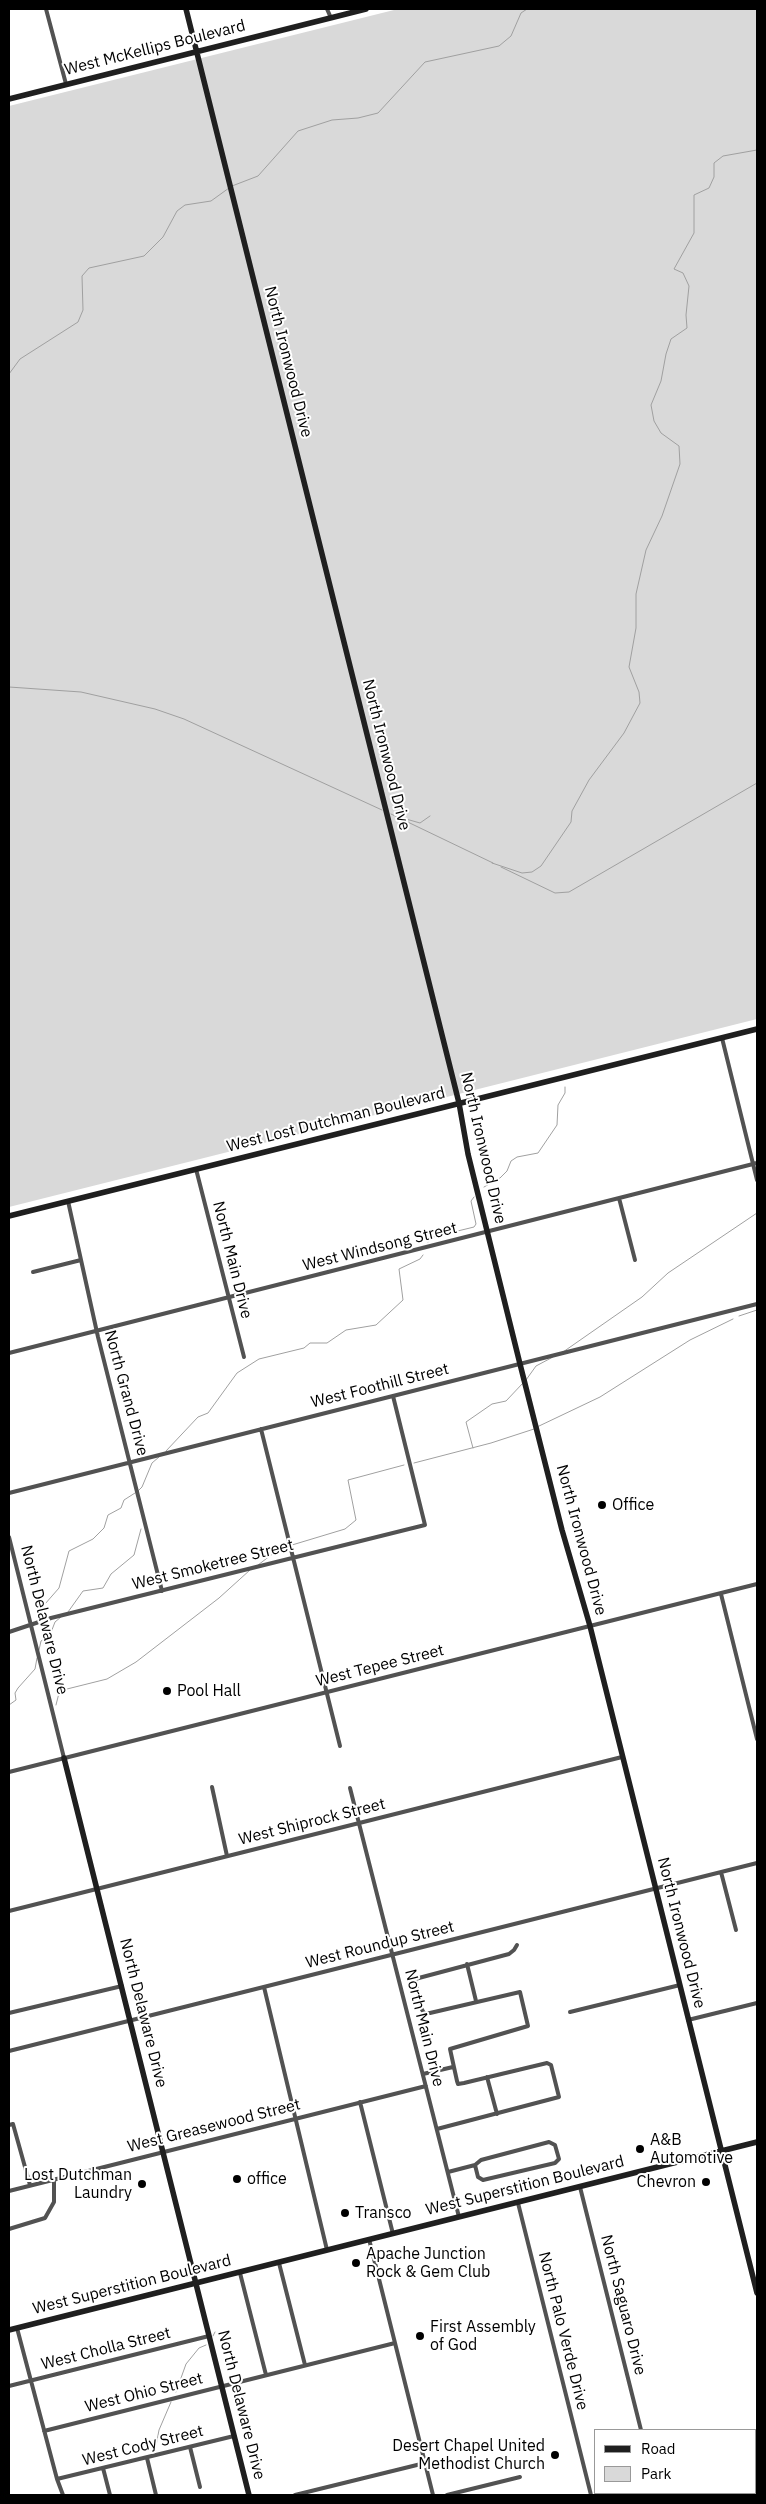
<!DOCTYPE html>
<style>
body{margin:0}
#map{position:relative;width:766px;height:2504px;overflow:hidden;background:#fff;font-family:"IBM Plex Sans",sans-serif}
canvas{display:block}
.frame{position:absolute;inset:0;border:10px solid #000;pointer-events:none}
.legend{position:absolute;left:594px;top:2429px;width:162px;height:65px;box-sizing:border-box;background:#fff;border:1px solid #999;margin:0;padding:6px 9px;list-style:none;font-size:15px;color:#000}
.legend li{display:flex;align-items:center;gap:10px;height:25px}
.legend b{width:25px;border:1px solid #999}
</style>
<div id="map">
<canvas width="766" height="2504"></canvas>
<div class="frame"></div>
<ul class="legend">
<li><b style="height:6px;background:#1f1f1f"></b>Road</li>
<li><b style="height:14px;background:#d9d9d9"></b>Park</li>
</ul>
</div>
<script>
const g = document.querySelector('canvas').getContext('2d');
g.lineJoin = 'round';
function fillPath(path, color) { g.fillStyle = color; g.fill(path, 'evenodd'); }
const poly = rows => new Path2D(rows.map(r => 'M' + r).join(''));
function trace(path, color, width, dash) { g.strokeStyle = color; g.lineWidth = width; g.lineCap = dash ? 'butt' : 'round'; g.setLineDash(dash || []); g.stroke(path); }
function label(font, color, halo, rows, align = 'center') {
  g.font = font + ' "IBM Plex Sans",sans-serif'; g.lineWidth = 4; g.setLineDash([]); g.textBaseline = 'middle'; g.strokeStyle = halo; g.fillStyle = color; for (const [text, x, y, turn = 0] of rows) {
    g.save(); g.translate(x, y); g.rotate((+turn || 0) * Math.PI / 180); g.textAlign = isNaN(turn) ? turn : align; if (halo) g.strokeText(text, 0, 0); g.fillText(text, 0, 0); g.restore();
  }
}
fillPath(poly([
 [398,9,757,9,757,1019,9,1207,9,106]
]), '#d9d9d9');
trace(poly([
 [232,186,258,176,298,131,332,120,358,118,378,113,425,62,499,46,511,36,521,13,527,9],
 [9,374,20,359,78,322,83,310,82,276,89,268,144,256,163,237,177,211,185,205,211,201,229,188],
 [9,687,81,692,155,709,184,719,382,810],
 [391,814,493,863],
 [399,817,420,823,430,816],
 [492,863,522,873,532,872,541,866,571,822,572,811,589,780,624,733,640,703,639,692,629,667,636,628,636,594,646,550,662,516,680,464,679,446,661,433,654,421,651,405,661,381,666,354,671,339,687,328,686,315,689,286,683,273,674,269,694,233,694,195,709,188,714,177,714,163,723,156,757,150],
 [501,867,555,893,569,892,757,783],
 [484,1187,500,1178,507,1171,511,1161,517,1157,538,1153,557,1125,558,1105,565,1093,565,1087],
 [428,1242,429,1238,474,1227,476,1224,471,1201,474,1197],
 [739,1316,757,1310],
 [563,1352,642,1297,668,1273,757,1213],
 [526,1380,536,1366,553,1357],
 [537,1427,600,1397,690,1340,733,1319],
 [473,1448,466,1422,492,1404,506,1401,523,1383],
 [166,1451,198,1417,208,1413,237,1373,259,1359,304,1348,310,1343,327,1343,346,1330,376,1325,403,1300,399,1269,420,1259,423,1255],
 [414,1463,491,1443,534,1429],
 [138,1491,142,1487,152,1463,159,1457],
 [292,1545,345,1529,356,1520,348,1480,404,1465],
 [258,1565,279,1549,288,1546],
 [38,1612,59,1588,69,1551,93,1539,104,1528,108,1515,121,1508,124,1500,135,1493],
 [68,1612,83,1591,103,1588,111,1574,134,1555,141,1529],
 [39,1650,41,1641,50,1635,55,1622,61,1617],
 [9,1705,16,1700,15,1693,18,1688,35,1669,37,1658],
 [56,1705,59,1693,63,1690,107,1679,136,1662,219,1598,250,1570],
 [213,2336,215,2332],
 [176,2392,186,2364,199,2348,206,2345],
 [155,2451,159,2430,171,2402]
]), '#a0a0a0', 1);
trace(poly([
 [46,9,66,84],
 [327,9,331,18],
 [722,1038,757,1180],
 [196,1169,244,1357],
 [619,1198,635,1260],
 [68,1201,98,1337,162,1591],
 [33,1272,81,1260],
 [9,1353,757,1163],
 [261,1429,340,1746],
 [9,1493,757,1304],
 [9,1537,64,1758],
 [721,1594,757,1739],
 [9,1632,51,1618,425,1525,393,1396],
 [9,1772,757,1584],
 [212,1787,227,1856],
 [350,1788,459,2217],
 [721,1872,736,1930],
 [9,1911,622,1757],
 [467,1964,476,2001],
 [264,1987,327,2250],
 [570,2012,680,1985],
 [9,2013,122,1986],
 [688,2020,757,2003],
 [9,2051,757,1863],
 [423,2074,453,2067],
 [487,2077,497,2114],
 [360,2102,393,2234],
 [9,2125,13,2124,30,2185],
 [437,2129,559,2097,551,2065,547,2063,464,2083,458,2084,457,2081,450,2049,528,2026,520,1992,430,2013,424,2013,421,2008,415,1979,509,1954,514,1950,517,1945],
 [448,2172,475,2165,478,2177,483,2180,555,2163,559,2159,555,2145,549,2142,481,2160,475,2165],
 [580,2187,641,2430],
 [9,2191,426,2086],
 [518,2203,591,2495],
 [9,2229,45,2218,54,2202,54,2180],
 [369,2239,433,2495],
 [279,2263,305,2365],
 [240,2273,266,2375],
 [17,2328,57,2479,63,2495],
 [9,2386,209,2336],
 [44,2431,395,2343],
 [190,2447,200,2487],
 [147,2458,156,2495],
 [103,2468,110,2495],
 [57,2479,234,2436],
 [657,2493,658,2495],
 [295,2495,425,2463],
 [447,2495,520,2477]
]), '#525252', 4);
trace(poly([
 [186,9,459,1103,468,1154,520,1364,562,1530,590,1626,757,2293],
 [9,99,366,9],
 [9,1216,757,1029],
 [64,1758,249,2495],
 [9,2330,757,2142]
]), '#1f1f1f', 5.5);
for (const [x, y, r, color] of [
 [602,1505,5,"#000"],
 [167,1691,5,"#000"],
 [640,2149,5,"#000"],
 [237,2179,5,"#000"],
 [706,2182,5,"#000"],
 [142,2184,5,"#000"],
 [345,2213,5,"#000"],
 [356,2263,5,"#000"],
 [420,2336,5,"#000"],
 [555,2455,5,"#000"]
]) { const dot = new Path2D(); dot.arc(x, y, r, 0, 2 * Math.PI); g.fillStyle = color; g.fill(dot); trace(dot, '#fff', 2); }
label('16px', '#000', '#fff', [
 ["West McKellips Boulevard",155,48,-14],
 ["North Ironwood Drive",288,362,76],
 ["North Ironwood Drive",386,755,76],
 ["West Lost Dutchman Boulevard",336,1120,-14],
 ["North Ironwood Drive",483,1148,77],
 ["West Windsong Street",380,1247,-14],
 ["North Main Drive",232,1260,76],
 ["West Foothill Street",380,1386,-14],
 ["North Grand Drive",126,1393,75],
 ["North Ironwood Drive",581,1540,75],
 ["West Smoketree Street",213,1565,-14],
 ["North Delaware Drive",44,1620,76],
 ["West Tepee Street",380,1666,-14],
 ["West Shiprock Street",312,1822,-14],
 ["North Ironwood Drive",681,1933,76],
 ["West Roundup Street",380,1945,-14],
 ["North Delaware Drive",143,2013,76],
 ["North Main Drive",424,2028,76],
 ["West Greasewood Street",214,2126,-14],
 ["West Superstition Boulevard",525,2186,-14],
 ["West Superstition Boulevard",132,2285,-14],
 ["North Saguaro Drive",623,2305,76],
 ["North Palo Verde Drive",563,2331,76],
 ["West Cholla Street",106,2349,-14],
 ["West Ohio Street",144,2393,-14],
 ["North Delaware Drive",241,2405,76],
 ["West Cody Street",143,2446,-14]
]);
label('16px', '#000', '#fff', [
 ["Office",612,1505],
 ["Pool Hall",177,1691],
 ["A&B",650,2140],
 ["Automotive",650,2158],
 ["Lost Dutchman",132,2175,"right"],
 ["Laundry",132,2193,"right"],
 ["office",247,2179],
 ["Chevron",696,2182,"right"],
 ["Transco",355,2213],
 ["Apache Junction",366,2254],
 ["Rock & Gem Club",366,2272],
 ["First Assembly",430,2327],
 ["of God",430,2345],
 ["Desert Chapel United",545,2446,"right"],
 ["Methodist Church",545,2464,"right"]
], 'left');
</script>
